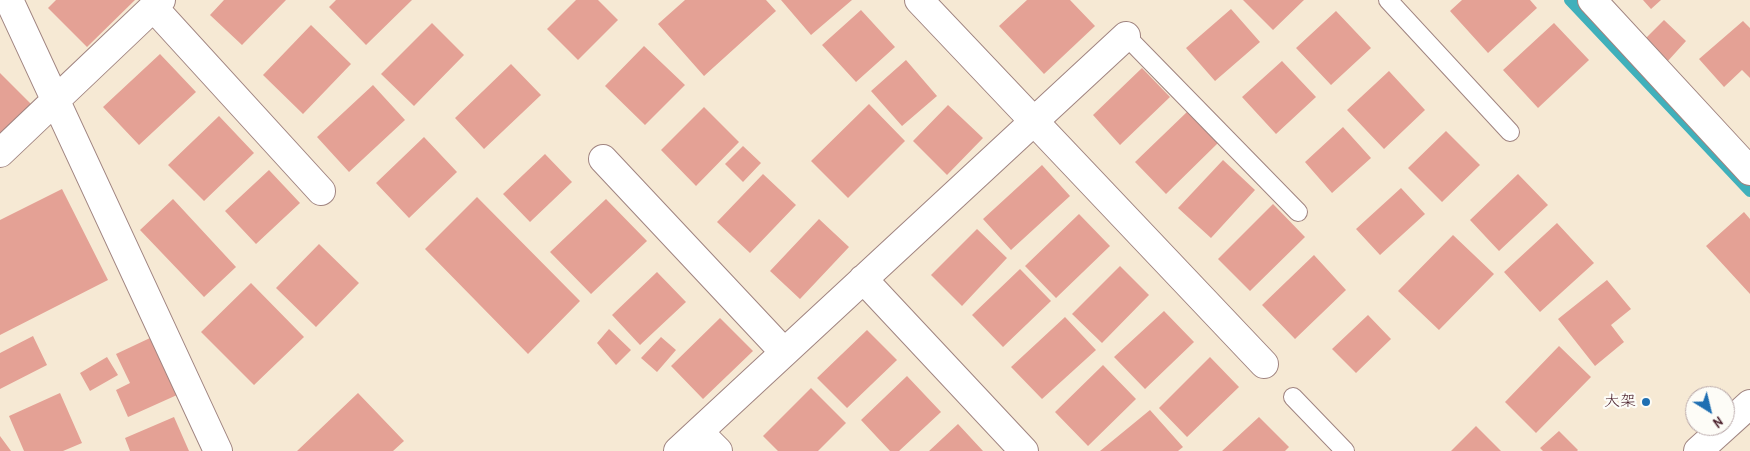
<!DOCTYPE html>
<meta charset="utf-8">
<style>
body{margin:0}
#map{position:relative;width:1750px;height:451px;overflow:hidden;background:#f6e9d4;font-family:"Patrick Hand",sans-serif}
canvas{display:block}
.north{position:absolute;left:1685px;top:386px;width:50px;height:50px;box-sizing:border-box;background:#fdfcf7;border:1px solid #b5a4a5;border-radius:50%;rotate:144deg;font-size:14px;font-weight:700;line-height:20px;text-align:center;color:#4a1f2b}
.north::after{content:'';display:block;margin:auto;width:18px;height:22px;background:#1f6fb2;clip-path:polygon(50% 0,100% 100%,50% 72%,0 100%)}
</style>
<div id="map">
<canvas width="1750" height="451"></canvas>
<div class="north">N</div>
</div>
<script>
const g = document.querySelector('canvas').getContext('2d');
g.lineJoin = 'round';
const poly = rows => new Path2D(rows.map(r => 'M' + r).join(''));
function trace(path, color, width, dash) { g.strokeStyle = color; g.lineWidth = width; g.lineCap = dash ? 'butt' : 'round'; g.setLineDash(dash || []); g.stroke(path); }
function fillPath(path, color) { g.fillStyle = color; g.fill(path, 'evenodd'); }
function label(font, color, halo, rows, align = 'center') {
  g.font = font + ' "Patrick Hand","Klee One",sans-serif'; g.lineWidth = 4.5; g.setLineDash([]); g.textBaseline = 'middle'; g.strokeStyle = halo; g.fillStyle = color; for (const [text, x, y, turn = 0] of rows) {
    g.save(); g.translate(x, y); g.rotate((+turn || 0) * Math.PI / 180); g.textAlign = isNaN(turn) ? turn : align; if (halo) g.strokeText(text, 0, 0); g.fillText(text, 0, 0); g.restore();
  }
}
trace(poly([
 [1570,0,1750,191]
]), '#40b0bb', 12);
fillPath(poly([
 [56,0,135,0,87,47,48,8],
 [224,0,286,0,242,45,210,15],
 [336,0,412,0,366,45,329,7],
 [576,0,598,0,618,20,578,60,547,29],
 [685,0,766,0,776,11,704,76,658,24],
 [781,0,852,0,811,35],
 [1027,0,1070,0,1095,26,1044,74,999,26],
 [1243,0,1304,0,1273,30],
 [1462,0,1530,0,1537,8,1488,53,1450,11],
 [1643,0,1661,0,1651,9],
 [1231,9,1260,42,1215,81,1186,48],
 [861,10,895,47,856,82,822,45],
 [1336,11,1371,48,1331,85,1296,48],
 [1664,20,1686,41,1667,62,1644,40],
 [1743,21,1750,28,1750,78,1742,70,1724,87,1699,59],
 [432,23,464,55,414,106,381,74],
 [1554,23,1589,60,1538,108,1503,70],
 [311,25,351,64,303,114,263,75],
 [644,46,685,85,645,125,605,86],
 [160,54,196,92,139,145,103,107],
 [906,60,937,96,902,126,871,91],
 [1282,61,1316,97,1276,134,1242,97],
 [511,64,541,95,484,149,455,118],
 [1142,68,1170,97,1120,145,1093,115],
 [1389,71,1425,110,1384,149,1347,110],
 [0,73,32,105,0,137],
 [373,85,405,120,349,172,317,137],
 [869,104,905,141,848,198,811,161],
 [948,105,983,138,947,175,913,141],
 [704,107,739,142,696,186,661,150],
 [1188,111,1219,142,1166,194,1135,162],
 [219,116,254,153,204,201,168,165],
 [1343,127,1371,158,1332,193,1305,162],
 [1446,131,1480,165,1442,202,1408,168],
 [424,137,457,172,409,218,376,183],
 [743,146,761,163,743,182,725,164],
 [545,154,572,182,530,222,503,194],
 [1223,160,1255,190,1211,238,1178,208],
 [1042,165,1070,196,1011,250,983,219],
 [269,170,300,203,256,244,225,211],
 [763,174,796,205,750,253,717,222],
 [1518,174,1548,205,1499,251,1470,220],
 [1401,188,1425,214,1380,255,1356,229],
 [62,189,108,280,0,335,0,220],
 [477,197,580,301,528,354,425,249],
 [173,199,236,267,204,297,140,230],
 [606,199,647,241,591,294,550,252],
 [1273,204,1305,237,1250,291,1218,259],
 [1744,212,1750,219,1750,294,1706,246],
 [1079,214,1110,246,1056,298,1025,266],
 [819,219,849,247,800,299,770,271],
 [1557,223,1594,263,1540,312,1504,272],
 [977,229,1007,258,962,306,931,275],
 [1453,235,1494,274,1439,330,1398,291],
 [319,244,359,283,316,327,276,288],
 [1314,255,1346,290,1295,339,1262,305],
 [1120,266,1149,295,1102,343,1072,314],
 [1020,269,1051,301,1003,347,972,315],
 [657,272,686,302,640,345,612,315],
 [1607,280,1631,309,1611,325,1624,342,1595,366,1558,319],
 [251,283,304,337,254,385,201,332],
 [1164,311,1194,342,1145,389,1114,357],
 [1368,315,1391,339,1356,373,1332,349],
 [1065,317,1096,350,1042,399,1011,367],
 [720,318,753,351,703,399,671,366],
 [609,329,631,350,616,365,597,343],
 [867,330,897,360,847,408,817,378],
 [33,336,47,365,0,389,0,353],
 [661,337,676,350,657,372,641,358],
 [150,338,177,395,128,417,116,390,130,383,116,354],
 [1559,346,1591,377,1536,433,1505,402],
 [107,357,118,375,90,391,80,373],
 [1210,357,1239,387,1187,437,1159,408],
 [1103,365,1136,399,1088,446,1055,412],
 [907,376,941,412,899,451,890,451,861,420],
 [811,388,846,423,818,451,778,451,763,436],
 [60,393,82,443,63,451,24,451,9,416],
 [358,393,404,441,393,451,297,451],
 [1150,410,1183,447,1178,451,1100,451],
 [174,417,189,451,130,451,125,438],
 [1259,417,1289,447,1285,451,1222,451],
 [958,424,983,451,929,451],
 [1476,426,1501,451,1451,451],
 [1559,431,1578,450,1577,451,1543,451,1540,448],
 [0,436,11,451,0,451]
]), '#e4a195');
const service = poly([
 [1388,0,1510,132],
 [1126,36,1298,212],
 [1293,397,1345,451]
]);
const minor = poly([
 [9,0,218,451],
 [919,0,1264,364],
 [1592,0,1750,171],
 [153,7,321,191],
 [0,153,161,0],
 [603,159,784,352],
 [863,279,1024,451],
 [699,432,718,451],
 [678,451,1126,36]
]);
const tertiary = poly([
 [1698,451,1750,404]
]);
trace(service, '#a08480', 20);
trace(minor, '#a08480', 30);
trace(tertiary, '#a08480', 30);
trace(service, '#fff', 18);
trace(minor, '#fff', 28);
trace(tertiary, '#fff', 28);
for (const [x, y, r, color] of [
 [1646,402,5,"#1f6fb2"]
]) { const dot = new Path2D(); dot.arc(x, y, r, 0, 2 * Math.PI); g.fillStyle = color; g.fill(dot); trace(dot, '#fdfcf7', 2); }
label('16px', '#4a1f2b', '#fdfcf7', [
 ["大架",1636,402]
], 'right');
</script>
